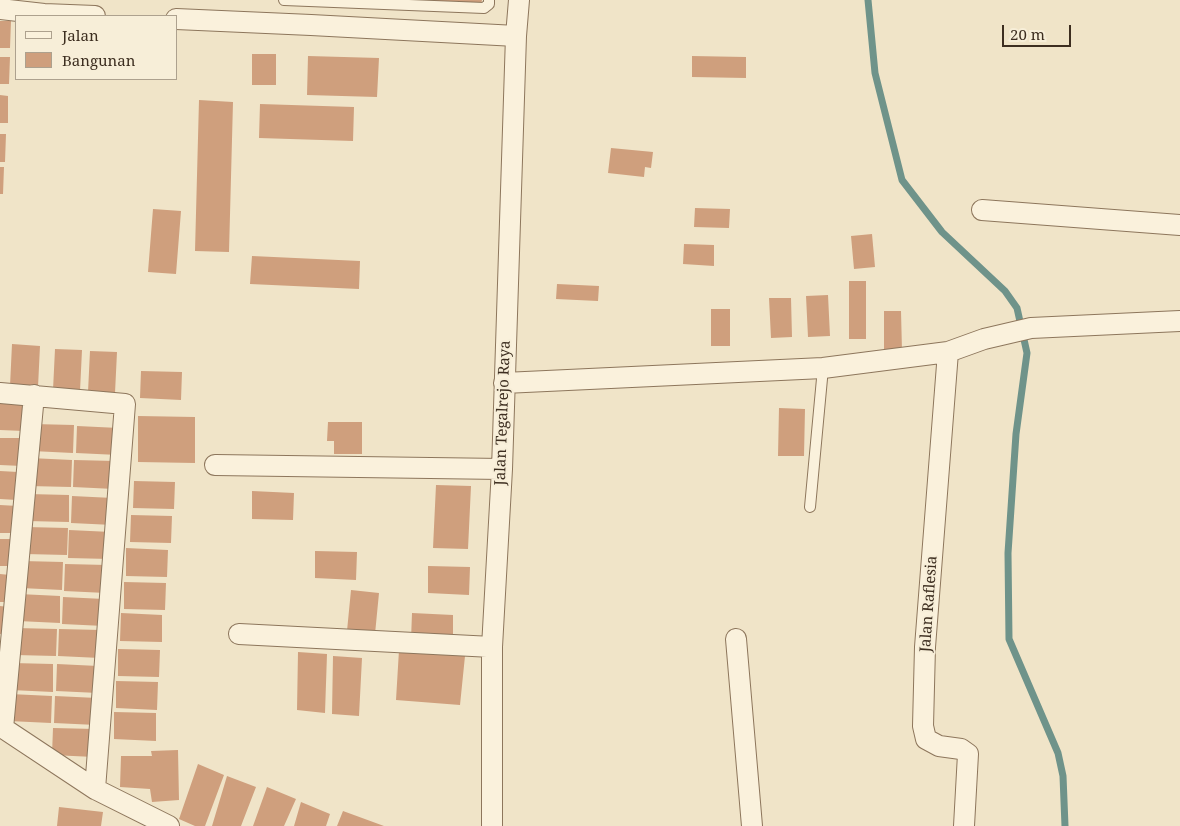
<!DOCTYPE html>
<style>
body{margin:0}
#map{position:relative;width:1180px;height:826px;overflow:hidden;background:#f0e4c8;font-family:"Noto Serif",serif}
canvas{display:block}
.legend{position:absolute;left:15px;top:15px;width:162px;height:65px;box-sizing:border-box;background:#f7eed8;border:1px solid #ada18e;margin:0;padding:6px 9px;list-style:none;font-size:15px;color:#3d2e20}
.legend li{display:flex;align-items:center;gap:10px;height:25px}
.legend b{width:25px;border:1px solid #ada18e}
.scale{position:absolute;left:1002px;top:25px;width:69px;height:22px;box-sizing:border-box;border:2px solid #3d2e20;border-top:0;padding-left:6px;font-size:15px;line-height:18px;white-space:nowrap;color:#3d2e20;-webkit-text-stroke:4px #f7eed8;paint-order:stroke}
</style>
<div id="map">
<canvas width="1180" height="826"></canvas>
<ul class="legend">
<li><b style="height:6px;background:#faf1dc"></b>Jalan</li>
<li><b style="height:14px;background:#cf9f7d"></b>Bangunan</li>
</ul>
<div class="scale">20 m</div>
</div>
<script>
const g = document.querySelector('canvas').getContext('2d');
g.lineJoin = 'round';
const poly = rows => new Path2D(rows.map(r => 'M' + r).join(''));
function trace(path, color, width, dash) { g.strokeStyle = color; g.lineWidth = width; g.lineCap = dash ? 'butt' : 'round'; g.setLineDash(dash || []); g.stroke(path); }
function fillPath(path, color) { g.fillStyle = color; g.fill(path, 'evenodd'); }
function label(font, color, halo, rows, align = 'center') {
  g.font = font + ' "Noto Serif",serif'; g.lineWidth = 4; g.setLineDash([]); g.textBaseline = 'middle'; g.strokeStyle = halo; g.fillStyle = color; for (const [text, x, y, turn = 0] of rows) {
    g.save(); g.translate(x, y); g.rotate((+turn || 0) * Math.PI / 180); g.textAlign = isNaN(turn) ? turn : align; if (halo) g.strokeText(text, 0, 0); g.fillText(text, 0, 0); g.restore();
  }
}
trace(poly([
 [868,0,875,73,902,180,942,232,1005,291,1017,308,1027,353,1016,434,1008,553,1009,639,1058,753,1063,776,1065,826]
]), '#6f938a', 7);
fillPath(poly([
 [429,0,482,0,481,5,429,1],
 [0,21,11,21,10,48,0,48],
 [252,54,276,54,276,85,252,85],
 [308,56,379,58,377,97,307,95],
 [692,56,746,57,746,78,692,77],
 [0,57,10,57,9,84,0,84],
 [0,95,8,96,8,123,0,123],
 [199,100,233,102,229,252,195,251],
 [260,104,354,107,353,141,259,138],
 [0,134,6,134,5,162,0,162],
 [611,148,653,152,651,168,645,167,644,177,608,173],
 [0,167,4,167,3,194,0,194],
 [695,208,730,209,729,228,694,227],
 [153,209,181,211,176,274,148,272],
 [872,234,875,267,854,269,851,236],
 [684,244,714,245,714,266,683,264],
 [252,256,360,261,359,289,250,284],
 [849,281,866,281,866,339,849,339],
 [557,284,599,286,598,301,556,299],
 [828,295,830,336,808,337,806,296],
 [769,298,791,298,792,337,771,338],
 [711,309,730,309,730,346,711,346],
 [884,311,901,311,902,351,884,351],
 [12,344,40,346,38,387,10,386],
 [55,349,82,350,80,391,53,390],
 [90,351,117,352,115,393,88,392],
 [141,371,182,372,181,400,140,398],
 [0,403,24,404,24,431,0,430],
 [779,408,805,409,804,456,778,456],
 [138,416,195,417,195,463,138,462],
 [328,422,362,422,362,454,334,454,334,441,327,441],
 [33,424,74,425,73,453,32,451],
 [77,426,119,428,118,455,76,453],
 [0,438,22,438,22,466,0,465],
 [30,458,72,460,71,487,29,486],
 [74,460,115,461,114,489,73,487],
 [0,471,18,472,17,500,0,499],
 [134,481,175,482,174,509,133,508],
 [436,485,471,486,468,549,433,548],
 [252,491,294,493,293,520,252,519],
 [28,494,69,495,69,522,27,521],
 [72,496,113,498,113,525,71,523],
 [0,505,18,506,17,533,0,533],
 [131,515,172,516,171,543,130,542],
 [26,527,68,528,67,555,25,554],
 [69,530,111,532,110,559,68,558],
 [0,539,12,539,12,566,0,566],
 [126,548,168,550,167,577,126,576],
 [315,551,357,552,356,580,315,578],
 [22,561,63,562,62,590,21,588],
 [65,564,107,565,106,593,64,591],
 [428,566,470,567,469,595,428,593],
 [0,574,10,575,9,602,0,602],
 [124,582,166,583,165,610,124,609],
 [351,590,379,593,375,634,347,631],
 [19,594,60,596,60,623,18,621],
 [63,597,104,599,104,626,62,624],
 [0,606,9,607,9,634,0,634],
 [121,613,162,615,162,642,120,641],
 [412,613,453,615,453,642,411,640],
 [16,628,57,629,56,656,15,655],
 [59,629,101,630,100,658,58,656],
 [118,649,160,650,159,677,118,676],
 [399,650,465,656,460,705,396,700],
 [298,652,327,654,325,713,297,710],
 [333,656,362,658,359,716,332,714],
 [12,663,53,664,53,692,11,690],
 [57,664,98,666,98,693,56,691],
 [116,681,158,682,157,710,116,708],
 [10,694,52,696,51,723,9,721],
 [55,696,97,698,96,725,54,723],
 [114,712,156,713,156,741,114,739],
 [53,728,95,729,94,757,52,755],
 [178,750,179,800,152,802,150,789,120,787,121,756,152,756,151,751],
 [198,764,224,775,205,826,195,826,179,819],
 [227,776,256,787,241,826,212,826],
 [267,787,296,799,284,826,253,826],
 [301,802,330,814,326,826,294,826],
 [59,807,103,812,101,826,57,826],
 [343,811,384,826,337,826]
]), '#cf9f7d');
const lane = poly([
 [284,0,484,8,489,4,489,0],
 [810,507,823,368]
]);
const street = poly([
 [0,9,44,14,95,16],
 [176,19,311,25,516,36],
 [982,210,1180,225],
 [948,352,925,647,923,726,926,739,939,746,961,749,968,754,964,826],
 [504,383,823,368,948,352,984,339,1031,328,1180,321],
 [0,393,125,404,95,789],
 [215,465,502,469],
 [239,634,492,647],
 [736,639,752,826],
 [0,726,95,789,169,826],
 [3,728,34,395],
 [492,826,492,647,502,469,516,36,519,0]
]);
trace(lane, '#8d765c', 12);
trace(street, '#8d765c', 22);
trace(lane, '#faf1dc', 10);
trace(street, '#faf1dc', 20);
label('15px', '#3d2e20', '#f7eed8', [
 ["Jalan Tegalrejo Raya",503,413,-88],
 ["Jalan Raflesia",929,604,-86]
]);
</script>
